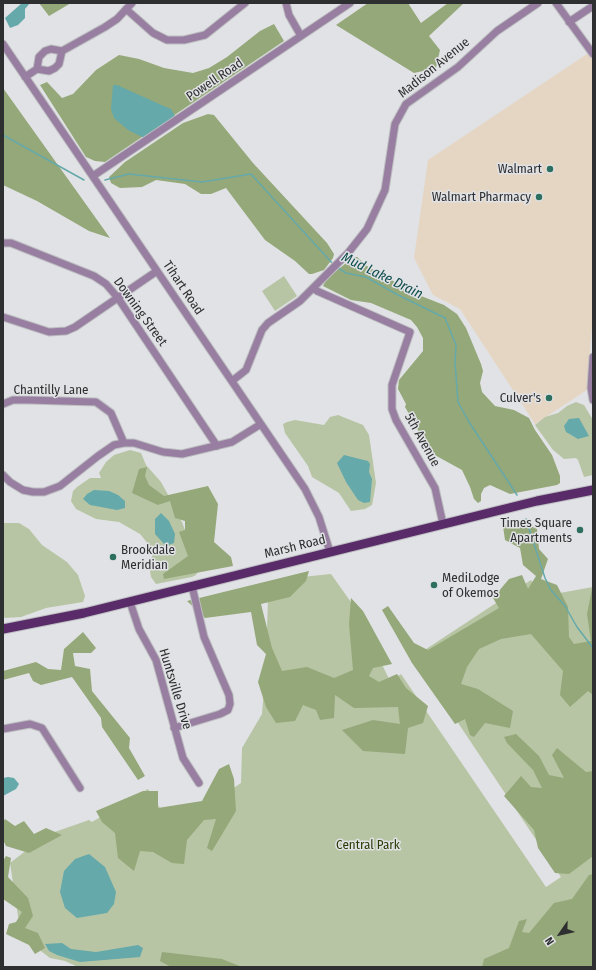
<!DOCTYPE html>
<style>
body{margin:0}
#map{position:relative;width:596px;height:970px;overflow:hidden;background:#e1e2e5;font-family:"Fira Sans Condensed",sans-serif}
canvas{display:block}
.frame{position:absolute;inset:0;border:4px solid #2e2f30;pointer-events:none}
.north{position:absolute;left:540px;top:914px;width:40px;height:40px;-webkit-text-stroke:3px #e1e2e5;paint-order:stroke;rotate:236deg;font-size:11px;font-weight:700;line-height:16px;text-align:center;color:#2e2f30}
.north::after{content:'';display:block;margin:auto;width:14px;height:18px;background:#2e2f30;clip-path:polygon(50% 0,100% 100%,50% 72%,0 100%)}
</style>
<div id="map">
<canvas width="596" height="970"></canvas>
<div class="frame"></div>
<div class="north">N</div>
</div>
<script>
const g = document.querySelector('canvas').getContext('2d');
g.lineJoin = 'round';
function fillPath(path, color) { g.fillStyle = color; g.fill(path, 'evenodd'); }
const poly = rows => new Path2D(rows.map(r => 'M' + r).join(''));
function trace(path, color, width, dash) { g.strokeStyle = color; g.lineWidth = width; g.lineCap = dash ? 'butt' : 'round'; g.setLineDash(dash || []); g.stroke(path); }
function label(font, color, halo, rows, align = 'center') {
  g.font = font + ' "Fira Sans Condensed",sans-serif'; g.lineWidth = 3; g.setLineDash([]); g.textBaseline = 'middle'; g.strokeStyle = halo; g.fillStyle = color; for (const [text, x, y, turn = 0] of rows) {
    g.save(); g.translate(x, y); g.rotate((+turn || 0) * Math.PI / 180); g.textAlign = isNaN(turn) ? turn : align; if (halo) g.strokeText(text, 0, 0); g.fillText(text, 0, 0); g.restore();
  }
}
fillPath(poly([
 [593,50,593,312,587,390,535,424,460,309,433,295,414,258,428,160]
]), '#e5d6c3');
fillPath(poly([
 [284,276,297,296,275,311,262,291],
 [576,402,584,405,593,420,593,475,584,477,578,460,576,458,564,459,553,450,535,425,545,417,558,413,567,406],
 [338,415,363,425,369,435,376,483,372,505,365,509,351,511,339,493,312,477,308,466,285,433,283,424,287,422,295,420,324,425,330,417],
 [130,450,141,453,146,465,161,482,172,502,173,509,182,522,199,569,196,575,192,577,156,584,151,577,149,565,154,551,140,534,119,522,96,519,76,509,71,501,73,491,77,487,90,478,101,478,99,473,106,462,114,455],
 [3,523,19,523,29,529,42,545,67,562,78,575,85,596,83,602,46,608,21,617,5,618,3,616],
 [331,574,353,605,390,681,401,674,546,887,561,877,414,657,531,580,543,596,593,587,593,967,78,967,65,961,50,958,21,936,10,863,46,835,89,820,92,822,148,789,173,829,241,783,242,748,262,714,266,663,268,597,292,578]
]), '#b7c5a4');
fillPath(poly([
 [39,3,71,3,49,16],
 [368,3,408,3,421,23,448,3,464,3,429,36,440,50,436,68,414,73,336,25],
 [274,24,284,41,105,162,95,161,86,157,40,85,47,82,62,98,73,94,96,70,119,55,139,59,164,68,193,73,209,68,227,57,260,31],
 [3,88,110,238,89,231,37,201,3,185],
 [208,114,214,115,253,163,327,243,334,254,333,258,324,270,312,274,309,274,295,261,265,240,226,188,211,194,201,194,185,184,156,180,142,187,120,188,111,183,109,177,125,162,183,123],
 [354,257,357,257,367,266,416,294,444,305,457,314,466,328,481,364,483,371,480,383,482,392,495,406,514,410,529,418,535,430,552,455,560,476,560,483,557,485,510,494,490,485,484,488,481,494,481,501,478,503,474,499,470,487,462,470,431,453,405,407,406,404,398,389,399,380,423,351,423,338,417,327,411,320,371,303,351,300,323,286,327,278],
 [147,467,145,476,149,485,164,496,208,486,218,504,214,542,231,557,233,566,164,579,163,574,188,556,179,532,185,530,185,521,175,518,170,501,158,505,132,493,139,469],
 [520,521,537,529,539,549,548,559,541,579,557,585,568,607,569,637,574,644,591,641,587,614,593,584,593,695,588,691,570,707,560,695,563,671,531,634,501,639,479,649,467,667,461,684,478,689,513,711,510,728,485,723,474,737,470,735,465,719,455,724,412,663,382,610,388,606,414,643,428,650,499,608,493,598,509,579,522,575,528,589,536,576,523,565,520,548,505,540,503,526],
 [309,571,306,581,290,597,261,604,272,648,282,671,307,667,334,678,353,670,349,624,351,598,363,611,392,664,373,668,369,676,379,682,397,674,406,688,428,706,423,723,408,728,405,754,363,751,342,730,373,720,400,724,398,707,354,708,335,695,334,718,320,720,316,710,303,705,295,721,276,723,266,707,258,682,266,654,257,645,251,612,205,618,187,601],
 [83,632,96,648,91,653,73,653,75,666,90,669,92,691,130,738,129,748,145,776,138,780,102,727,101,718,72,677,41,685,33,681,29,673,3,680,3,671,36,662,48,669,61,670,64,649],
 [516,734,539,756,549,775,564,778,552,755,557,748,586,772,593,771,593,856,569,874,555,873,538,848,534,830,504,796,521,776,531,787,542,788,533,770,507,743,504,737],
 [229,764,234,779,236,811,212,851,207,848,216,819,204,820,187,840,184,864,172,863,153,852,140,851,134,871,118,858,115,833,102,822,96,811,143,791,158,791,158,808,202,801,219,769],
 [5,819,15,826,24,821,34,834,46,828,62,835,29,853,6,846,3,840,3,822],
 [6,856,11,858,8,877,28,898,33,916,25,928,38,933,45,948,35,954,29,945,6,934,9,924,16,922,22,912,3,899,3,861],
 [593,874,593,967,482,967,484,959,509,948,519,921,527,919,522,932,529,933,554,903,572,899,589,875],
 [162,952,222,959,242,967,171,967,160,961]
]), '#95a879');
fillPath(poly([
 [22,3,30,3,25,9,25,18,18,25,10,28,5,18],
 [113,85,117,85,166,107,171,109,175,116,144,138,128,130,114,118,111,109],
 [579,418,589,436,578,439,566,432,564,426,569,419],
 [344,455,368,461,370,464,369,472,372,479,370,502,364,503,358,500,346,482,337,463],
 [94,490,109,491,118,495,125,501,125,508,117,510,90,505,83,499,87,494],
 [161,513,169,521,175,534,174,543,166,546,155,534,155,519],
 [8,777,14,778,19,784,16,789,3,796,3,778],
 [89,854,105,867,116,892,114,904,107,913,77,918,65,908,60,892,64,871,75,859],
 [62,943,71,949,96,952,138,945,143,948,140,957,80,962,57,955,49,951,45,944]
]), '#65a9aa');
trace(poly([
 [3,135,84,180],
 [105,180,129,174,202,182,251,174,333,264],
 [338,268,346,273,366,277,398,295,445,318,456,345,455,362,458,402,469,422,517,495],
 [526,519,545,578,551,590,565,606,577,627,593,648]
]), '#65a9aa', 1.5);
const minor = poly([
 [286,3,289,15,301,36],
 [556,3,593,54],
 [126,9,153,33,167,40,184,40,205,35,245,3],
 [569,22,593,6],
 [3,44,305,489,319,517,330,552],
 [37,69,39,57,45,51,51,49,62,51,105,27,117,19,132,3],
 [25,77,37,69,49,71,55,68,59,64,62,51],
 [93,176,350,3],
 [3,243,11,243,94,276,106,284,118,298,217,446],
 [313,288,317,291,410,332,392,385,392,409,396,420,435,488,443,524],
 [3,317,49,332,66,331,75,327,157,271],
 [593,357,591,388,593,400],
 [232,381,246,370,262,330,268,323,300,301,348,253,367,229,385,190,395,124,406,104,458,67,497,31,538,3],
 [3,404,13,400,28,400,96,402,111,413,124,443],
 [3,475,10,482,23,490,33,492,44,492,60,486,98,456,114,445,124,443,134,443,163,452,182,454,232,442,261,424],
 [130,602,139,629,156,660,183,758,199,783],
 [174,728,220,714,228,710,230,704,229,695,204,637,192,586],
 [3,729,30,724,42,728,80,788]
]);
const major = poly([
 [3,629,84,613,537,501,593,490]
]);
trace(minor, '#bdbec1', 9);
trace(major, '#bdbec1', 11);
trace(minor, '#987fa1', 7);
trace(major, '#592c69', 9);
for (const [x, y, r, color] of [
 [550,169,4,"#2d6f5f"],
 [539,197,4,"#2d6f5f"],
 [549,398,4,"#2d6f5f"],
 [580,530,4,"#2d6f5f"],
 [113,557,4,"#2d6f5f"],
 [434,585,4,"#2d6f5f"]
]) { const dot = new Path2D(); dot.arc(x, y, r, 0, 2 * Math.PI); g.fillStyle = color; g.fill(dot); trace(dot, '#e1e2e5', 1.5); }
label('13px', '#2e2f30', '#e1e2e5', [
 ["Madison Avenue",434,68,-39],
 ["Powell Road",215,80,-34],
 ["Tihart Road",183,288,56],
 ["Downing Street",140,312,54],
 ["Chantilly Lane",51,390],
 ["5th Avenue",422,440,61],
 ["Marsh Road",295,547,-14],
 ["Huntsville Drive",175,689,73]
]);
label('13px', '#2e2f30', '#e1e2e5', [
 ["Walmart",542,169],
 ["Walmart Pharmacy",531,197],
 ["Culver's",541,398],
 ["Times Square",572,523],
 ["Apartments",572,538],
 ["Brookdale",121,550,"left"],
 ["Meridian",121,565,"left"],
 ["MediLodge",442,578,"left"],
 ["of Okemos",442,593,"left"]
], 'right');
label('13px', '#2a3b04', '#e1e2e5', [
 ["Central Park",368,845]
]);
label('italic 14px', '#0d4c4d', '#e1e2e5', [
 ["Mud Lake Drain",382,276,26]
]);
</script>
